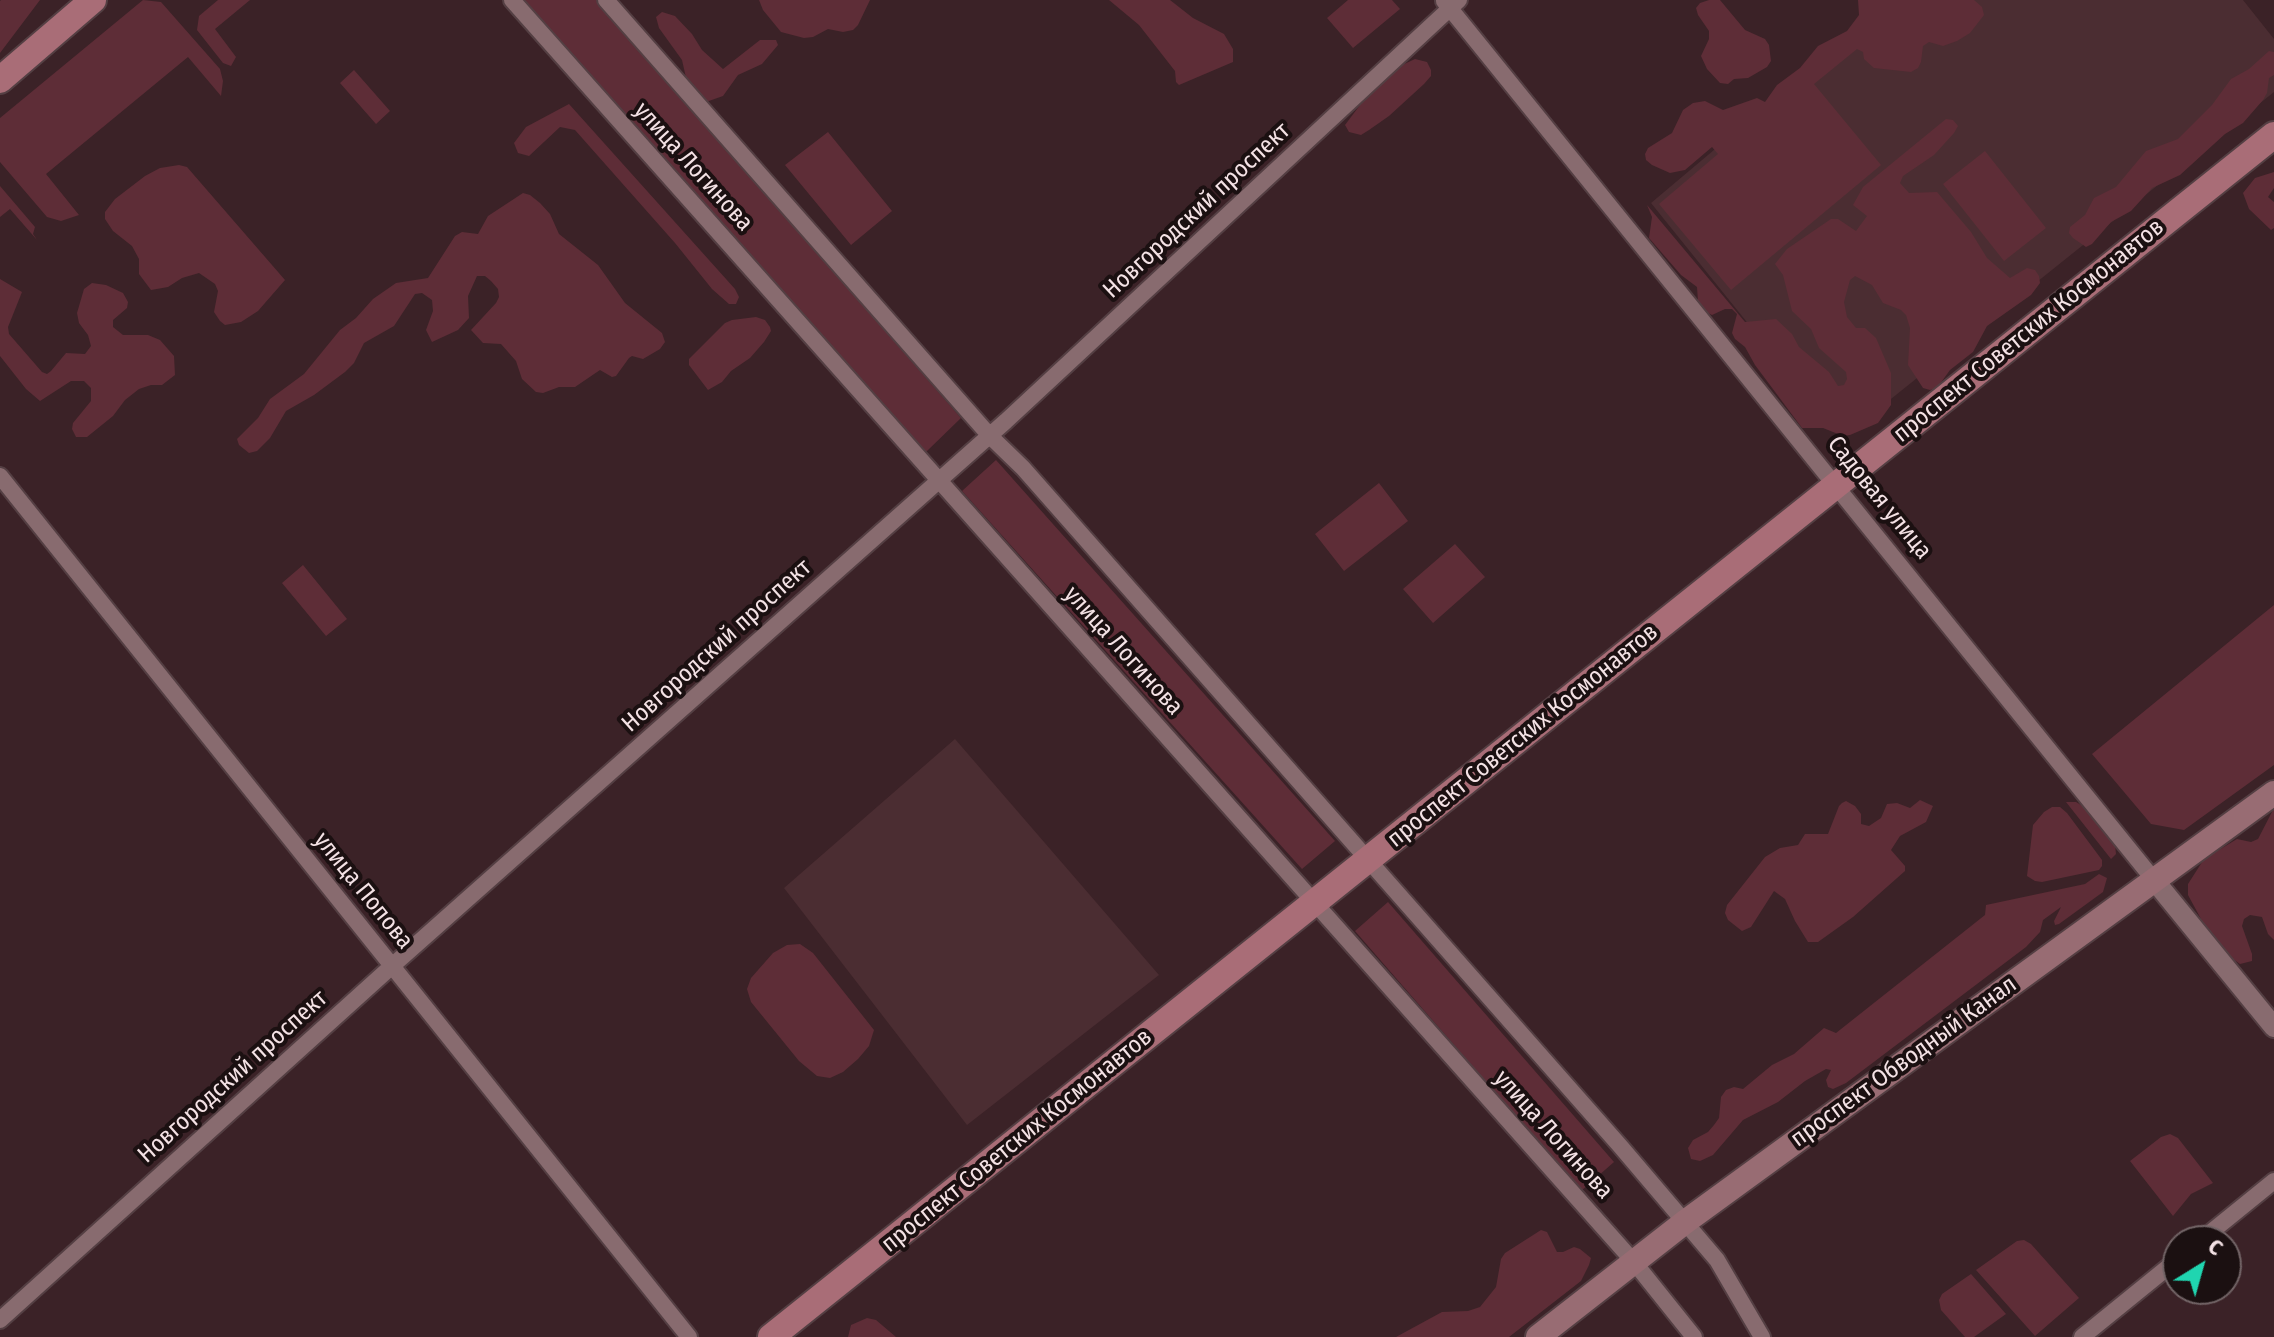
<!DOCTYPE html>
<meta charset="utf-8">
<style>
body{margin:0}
#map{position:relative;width:2274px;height:1337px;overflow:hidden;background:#3b2227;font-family:"Fira Sans Condensed",sans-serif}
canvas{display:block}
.north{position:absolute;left:2162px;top:1225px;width:80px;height:80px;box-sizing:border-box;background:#1b1011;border:2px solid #726466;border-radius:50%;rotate:37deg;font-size:22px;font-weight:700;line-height:32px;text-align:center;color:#f4e2e5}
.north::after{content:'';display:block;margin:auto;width:28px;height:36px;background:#20d5b0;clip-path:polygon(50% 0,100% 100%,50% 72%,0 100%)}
</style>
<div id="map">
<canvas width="2274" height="1337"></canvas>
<div class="north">С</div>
</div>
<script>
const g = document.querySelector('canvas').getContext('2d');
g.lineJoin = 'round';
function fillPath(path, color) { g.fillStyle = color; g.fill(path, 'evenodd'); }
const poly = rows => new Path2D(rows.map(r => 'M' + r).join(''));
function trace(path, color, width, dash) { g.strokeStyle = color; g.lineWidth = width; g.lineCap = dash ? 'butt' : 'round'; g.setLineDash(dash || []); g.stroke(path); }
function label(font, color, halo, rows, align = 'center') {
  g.font = font + ' "Fira Sans Condensed",sans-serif'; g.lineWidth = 8; g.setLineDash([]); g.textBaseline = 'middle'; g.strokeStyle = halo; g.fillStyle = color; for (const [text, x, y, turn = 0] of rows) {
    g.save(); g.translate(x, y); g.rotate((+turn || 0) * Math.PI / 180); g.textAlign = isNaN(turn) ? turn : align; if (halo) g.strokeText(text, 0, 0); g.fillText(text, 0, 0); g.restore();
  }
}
fillPath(poly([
 [1892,0,2243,0,2274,39,2274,92,1841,439,1651,203],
 [955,739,1159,975,967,1125,784,888]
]), '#4b2d32');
fillPath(poly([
 [1,0,40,0,0,53,0,1],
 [143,0,161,2,220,69,223,81,221,96,188,57,46,174,79,215,61,221,47,217,0,162,0,118],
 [218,0,250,0,215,29,236,57,231,66,223,63,197,30,199,16],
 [524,0,597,0,961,418,926,452],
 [759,0,870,0,858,25,853,30,843,32,828,29,813,37,804,38,781,32,763,10],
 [1109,0,1170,0,1193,18,1224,34,1233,49,1233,62,1179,85,1176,82,1175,71,1139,25],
 [1348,0,1392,0,1400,9,1353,48,1327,18],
 [1709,0,1720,0,1745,30,1765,39,1769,45,1771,61,1767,67,1748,78,1734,79,1728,84,1720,83,1707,69,1701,56,1709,39,1709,31,1698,15,1696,8,1700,3],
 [1858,0,1974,0,1982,7,1984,15,1970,33,1957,41,1943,46,1929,42,1923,46,1921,62,1918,68,1911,72,1874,68,1864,59,1863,52,1857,49,1814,84,1881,165,1731,290,1659,204,1718,154,1712,147,1685,170,1670,173,1652,165,1646,160,1645,154,1648,148,1672,133,1683,110,1693,103,1705,101,1723,110,1757,98,1765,102,1777,85,1800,68,1818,46,1847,31,1859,15],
 [662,12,675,16,692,34,702,50,723,69,760,40,776,40,778,45,762,64,738,75,723,96,706,102,687,82,682,60,659,28,656,17],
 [2269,51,2274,52,2274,75,2269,78,2267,93,2263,100,2243,123,2225,134,2180,175,2152,188,2131,211,2111,222,2092,244,2086,247,2073,238,2069,233,2070,227,2085,215,2094,198,2116,187,2146,151,2178,139,2212,105,2231,79,2249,69],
 [1415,59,1427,62,1431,70,1431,76,1424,84,1389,116,1369,130,1361,135,1349,132,1345,125,1360,105,1400,66],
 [354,70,390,111,376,124,340,83],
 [569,104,735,289,739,297,736,304,729,304,712,289,675,243,575,130,560,127,529,156,518,153,514,143,526,127],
 [1946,119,1953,120,1958,126,1954,133,1934,155,1903,176,1900,183,1909,193,1937,192,1971,232,1987,258,2010,278,2027,268,2035,270,2039,276,2040,283,2031,295,1987,326,1973,352,1950,370,1937,388,1930,390,1923,388,1908,365,1910,328,1906,315,1901,310,1883,303,1872,285,1855,276,1850,280,1844,302,1847,317,1856,328,1865,328,1876,338,1891,373,1891,405,1878,423,1850,435,1843,436,1823,428,1802,428,1755,365,1745,347,1735,339,1732,333,1737,314,1732,309,1725,309,1712,315,1706,312,1698,301,1697,287,1681,275,1649,238,1652,217,1647,205,1745,322,1776,319,1792,334,1799,347,1829,372,1838,386,1844,385,1847,379,1846,372,1819,348,1811,329,1792,311,1783,275,1775,264,1787,249,1831,219,1838,219,1856,231,1867,216,1853,205,1863,187],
 [828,132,892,211,851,245,785,165],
 [1985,151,2046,228,2004,261,1943,184],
 [179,165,187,167,285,280,258,311,241,322,225,325,220,321,214,312,218,291,215,284,199,273,182,278,168,287,151,290,139,274,139,259,132,246,113,231,105,219,105,212,115,199,145,176,160,168],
 [2274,172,2274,188,2268,197,2274,202,2274,228,2271,230,2249,209,2243,193,2255,178],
 [0,186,35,227,33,234,37,240,10,209,0,217],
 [523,193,530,195,540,203,550,214,559,234,598,265,625,303,662,333,665,342,660,349,643,359,632,356,629,358,616,376,612,377,600,370,575,387,559,387,543,393,536,392,522,379,516,361,501,344,483,343,471,330,496,303,499,297,498,289,491,281,485,276,477,276,468,296,469,318,458,330,432,342,426,330,433,311,432,300,422,293,415,294,394,326,364,343,354,363,345,372,314,395,286,411,270,438,257,451,249,453,239,445,237,439,258,418,270,399,304,374,340,330,356,318,373,299,396,283,428,278,455,236,462,232,478,234,488,216],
 [0,279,22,292,8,327,9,334,42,372,47,374,51,371,66,353,85,354,91,346,88,335,79,323,77,313,84,289,92,283,106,285,123,293,128,302,127,308,113,320,113,327,123,335,148,335,160,340,174,356,175,375,162,385,151,385,139,389,125,400,113,416,87,437,76,437,72,429,73,423,91,401,91,388,84,381,71,381,40,401,26,389,0,356],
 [756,317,765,320,770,327,771,331,764,342,750,358,731,371,722,382,708,390,689,365,689,359,725,323,732,320],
 [996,460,1335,841,1302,869,962,491],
 [1379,483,1408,521,1344,571,1315,534],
 [1455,544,1485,577,1433,623,1403,589],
 [303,565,347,619,326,636,282,583],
 [2274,605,2274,765,2184,830,2151,824,2092,754],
 [1920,800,1933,806,1926,822,1900,836,1891,850,1905,866,1905,871,1853,917,1818,942,1808,942,1795,921,1785,899,1774,891,1751,927,1742,931,1728,920,1725,913,1727,905,1765,857,1780,848,1798,845,1805,834,1828,834,1839,806,1842,803,1846,801,1855,806,1861,814,1861,824,1869,826,1881,818,1887,804,1897,803,1910,808],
 [2066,802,2076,802,2088,809,2115,844,2116,854,2111,859],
 [2052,807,2060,807,2067,813,2102,860,2102,866,2099,870,2042,882,2035,881,2027,876,2033,825,2044,812],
 [2274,808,2274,940,2268,934,2262,917,2250,915,2244,919,2242,926,2252,954,2252,961,2240,964,2230,957,2207,930,2188,895,2188,884,2204,859,2237,839,2251,842,2258,839],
 [2099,874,2107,878,2103,892,2059,924,2055,925,2054,921,2061,907,2043,920,2040,932,2026,947,1846,1083,1833,1089,1828,1087,1826,1080,1831,1070,1826,1069,1805,1081,1778,1102,1743,1120,1713,1155,1700,1161,1691,1159,1688,1148,1693,1140,1708,1132,1714,1125,1719,1118,1721,1097,1726,1090,1734,1087,1743,1089,1772,1065,1794,1054,1824,1028,1836,1033,1985,915,1986,905,2085,884],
 [1388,902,1614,1162,1581,1191,1355,931],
 [800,944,813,953,874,1030,869,1046,858,1059,843,1072,830,1078,817,1076,799,1061,751,1002,747,989,751,978,773,953,787,945],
 [2170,1134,2178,1138,2213,1183,2191,1194,2173,1216,2130,1161,2161,1137],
 [1541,1230,1547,1232,1557,1252,1563,1252,1574,1247,1580,1249,1591,1258,1589,1265,1581,1281,1509,1337,1396,1337,1442,1312,1468,1311,1480,1307,1496,1287,1501,1259,1505,1253],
 [2024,1240,2031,1244,2079,1298,2035,1336,1976,1270,2017,1241],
 [1971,1274,2006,1314,1974,1337,1965,1337,1941,1310,1939,1300,1942,1294],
 [867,1318,876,1320,896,1337,848,1337,851,1325]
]), '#5e2d37');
const minor = poly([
 [512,0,1634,1262,1694,1337],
 [606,0,990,436,1023,468,1621,1147,1717,1260,1762,1337],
 [1444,1,2154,880],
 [0,476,689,1337],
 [2200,1241,2274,1181],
 [0,1320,392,966,1006,421,1459,0],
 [2082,1337,2178,1259]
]);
const tertiary = poly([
 [2154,880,2274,1027]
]);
const secondary = poly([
 [1538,1337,1685,1222,2274,793]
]);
const primary = poly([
 [0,80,93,0],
 [771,1337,2274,135]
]);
trace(minor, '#543f43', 20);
trace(tertiary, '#543f43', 24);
trace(secondary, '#543f43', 28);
trace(primary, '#543f43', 30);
trace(minor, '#886b6f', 16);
trace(tertiary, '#886b6f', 20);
trace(secondary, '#986c73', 24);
trace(primary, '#a96d77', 26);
label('24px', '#f4e2e5', '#1b1011', [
 ["улица Логинова",693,167,48],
 ["Новгородский проспект",1197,211,-43],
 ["проспект Советских Космонавтов",2029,331,-39],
 ["Садовая улица",1879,498,51],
 ["Новгородский проспект",717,646,-42],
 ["улица Логинова",1123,651,48],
 ["проспект Советских Космонавтов",1523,736,-39],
 ["улица Попова",363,891,51],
 ["проспект Обводный Канал",1904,1062,-36],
 ["Новгородский проспект",233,1077,-42],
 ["улица Логинова",1553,1135,48],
 ["проспект Советских Космонавтов",1017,1141,-39]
]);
</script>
